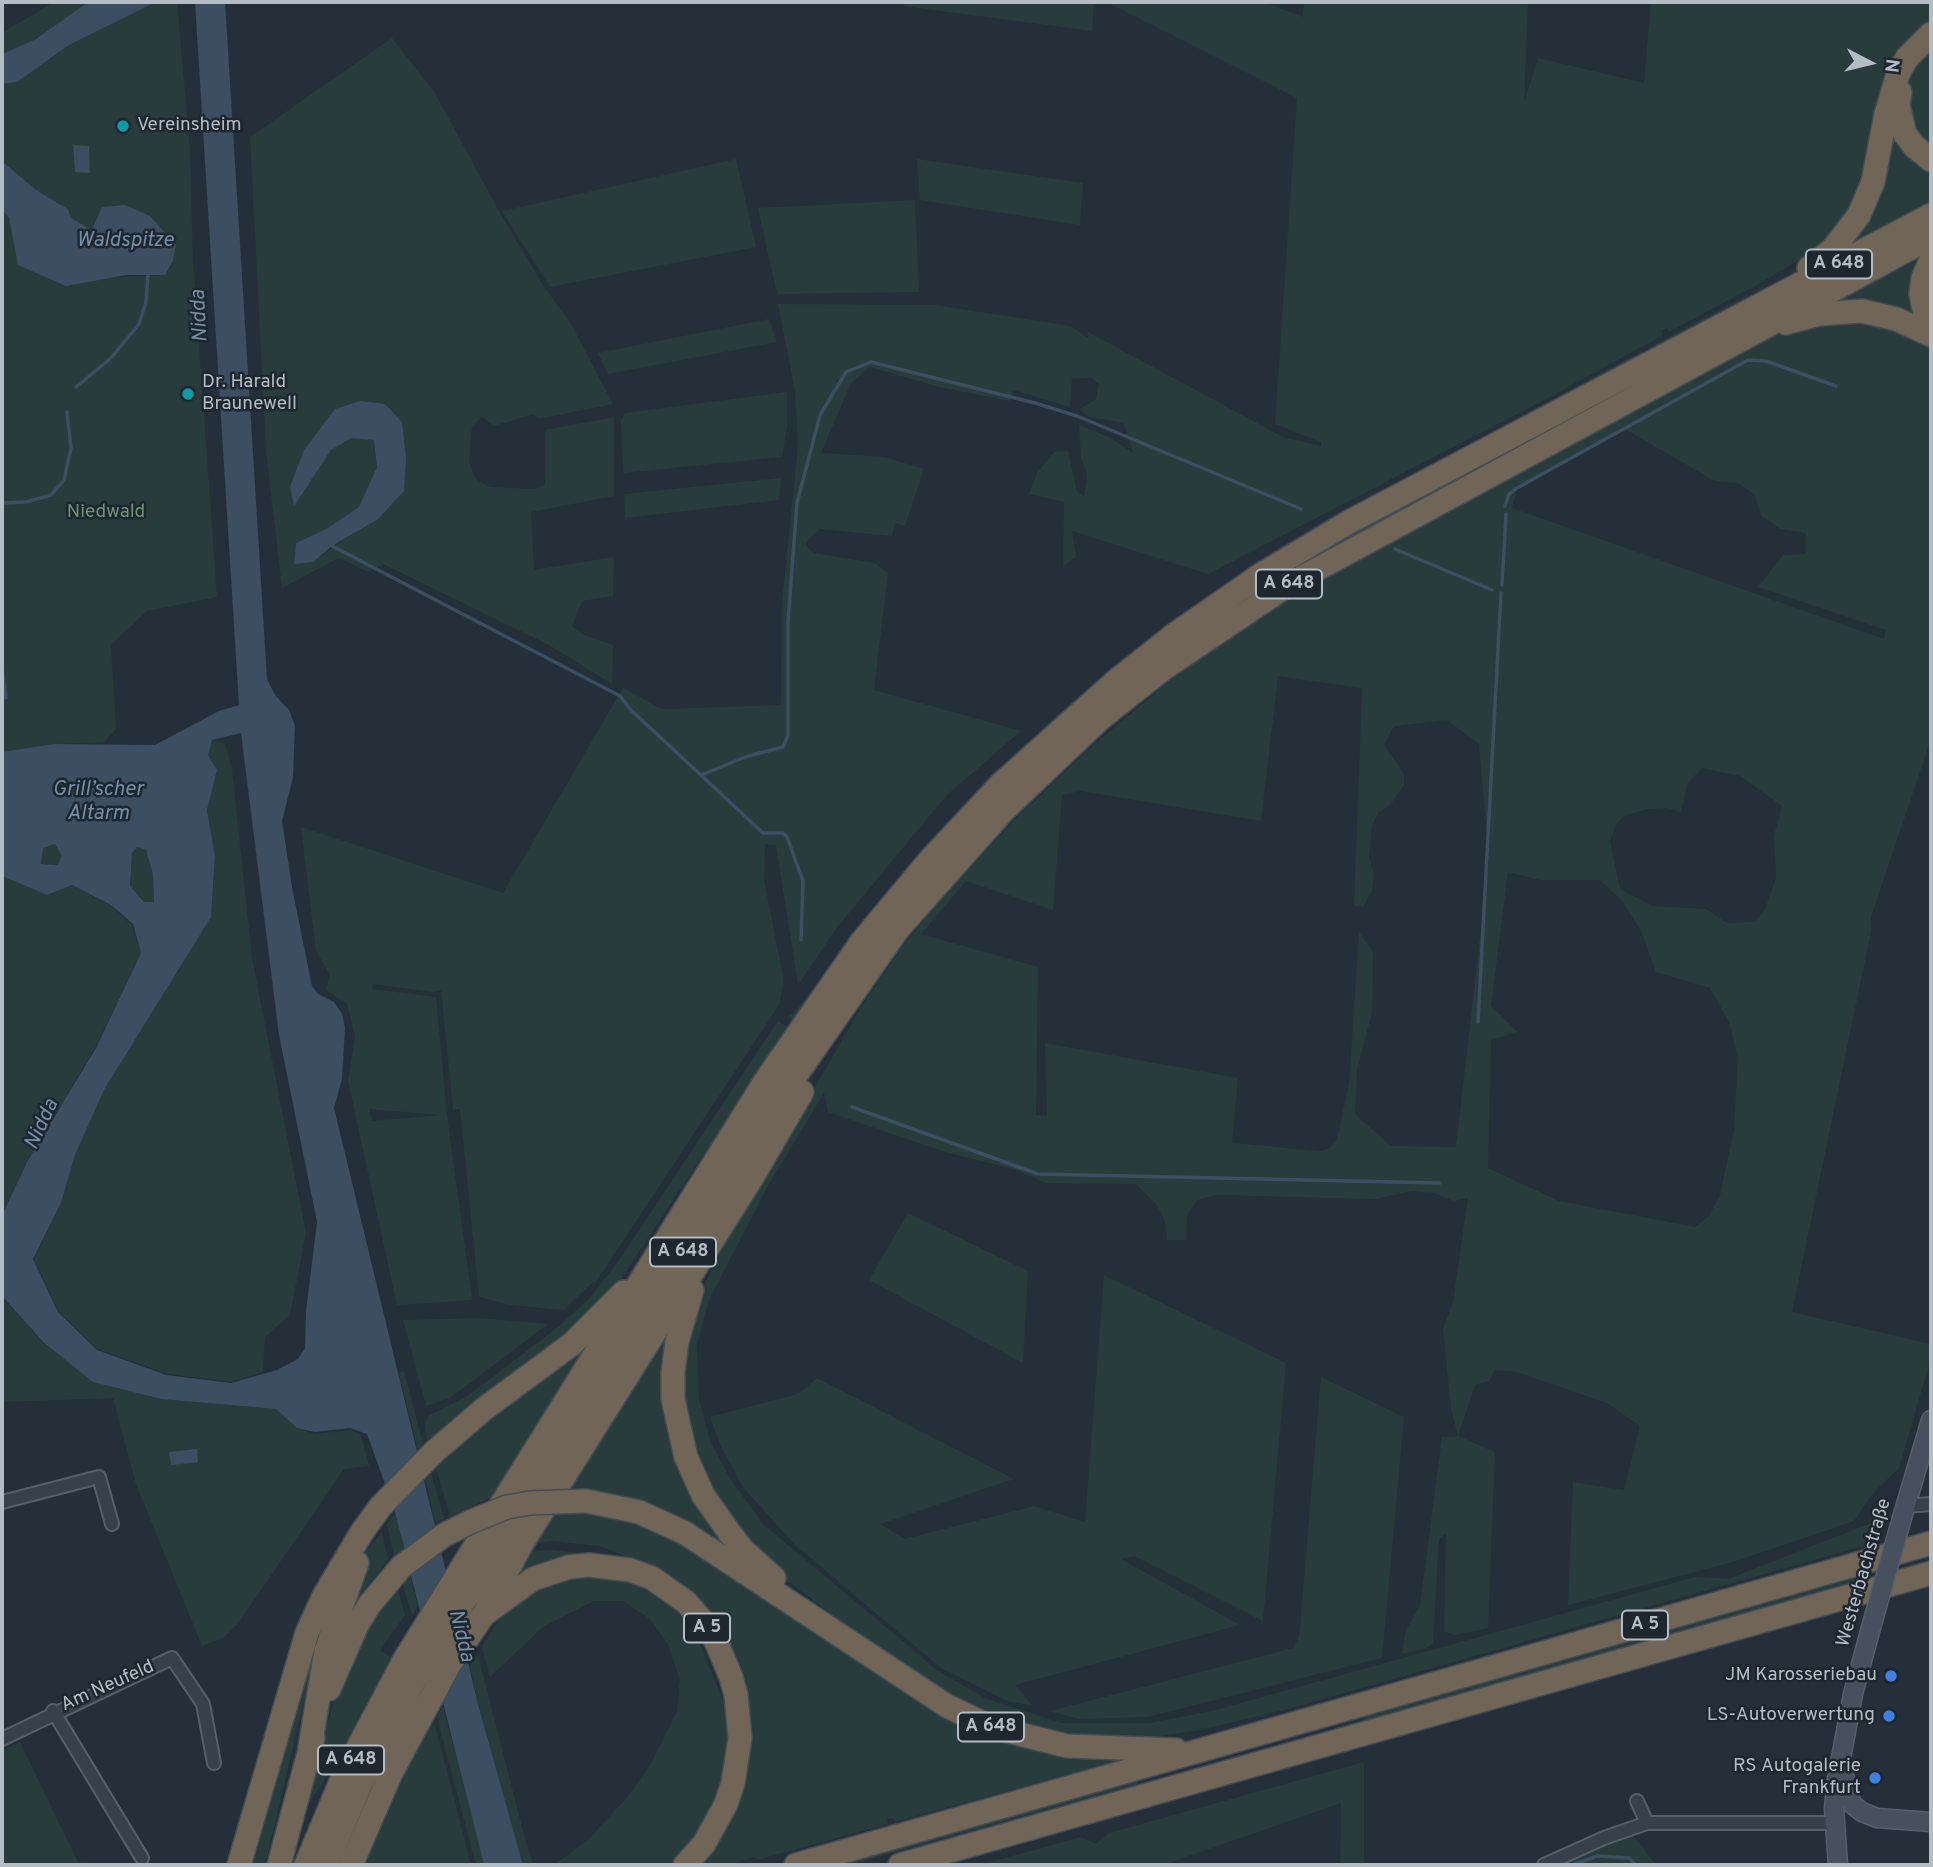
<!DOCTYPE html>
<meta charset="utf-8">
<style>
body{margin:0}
#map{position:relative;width:1933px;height:1867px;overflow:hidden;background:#252f3a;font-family:Overpass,sans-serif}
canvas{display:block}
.frame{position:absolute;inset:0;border:4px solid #b4bcc6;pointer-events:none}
.north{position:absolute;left:1835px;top:28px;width:70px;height:70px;-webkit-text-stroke:5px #1e2630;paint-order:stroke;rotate:97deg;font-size:19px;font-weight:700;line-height:28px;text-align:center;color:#b4bcc6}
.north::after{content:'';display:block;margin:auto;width:24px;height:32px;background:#b4bcc6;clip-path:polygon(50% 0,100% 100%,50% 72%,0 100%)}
</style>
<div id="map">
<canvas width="1933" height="1867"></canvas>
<div class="frame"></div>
<div class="north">N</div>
</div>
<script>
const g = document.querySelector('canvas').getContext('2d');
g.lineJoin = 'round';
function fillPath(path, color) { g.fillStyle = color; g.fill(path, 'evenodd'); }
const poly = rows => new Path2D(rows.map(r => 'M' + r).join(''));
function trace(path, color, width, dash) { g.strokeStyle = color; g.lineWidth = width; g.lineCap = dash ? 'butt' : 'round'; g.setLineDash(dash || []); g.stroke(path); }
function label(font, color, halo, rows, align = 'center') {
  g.font = font + ' Overpass,sans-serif'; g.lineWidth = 5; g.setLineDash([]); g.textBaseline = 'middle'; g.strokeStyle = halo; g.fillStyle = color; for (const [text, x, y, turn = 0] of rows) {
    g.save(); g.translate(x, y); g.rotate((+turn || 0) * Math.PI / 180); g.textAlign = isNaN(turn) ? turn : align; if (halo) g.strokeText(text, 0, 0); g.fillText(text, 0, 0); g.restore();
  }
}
fillPath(poly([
 [54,2,88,2,36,39,2,54,2,33],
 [156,2,177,2,190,150,193,261,217,597,147,611,111,645,116,729,104,742,54,744,2,752,2,209,9,218,18,265,103,278,165,275,173,261,176,245,92,231,71,218,68,209,36,190,2,161,2,84,17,82,69,45],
 [903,2,1094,2,1092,31,904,6],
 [1106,2,1264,2,1303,17,1304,2,1528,2,1524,103,1538,58,1644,83,1651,2,1931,2,1931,29,1906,52,1889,85,1869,178,1860,203,1846,226,1811,261,1651,350,1650,347,1792,271,1820,252,1837,232,1822,246,1762,282,1669,332,1667,328,1661,331,1663,335,1548,398,1208,574,1072,531,1076,557,1063,567,1064,502,1029,494,1037,473,1054,452,1068,451,1077,491,1084,497,1087,475,1081,458,1079,425,1111,438,1133,453,1124,423,1089,417,1080,409,1096,399,1099,384,1092,378,1072,379,1070,407,1013,390,1010,401,939,387,870,367,851,383,821,453,884,457,924,469,905,526,895,523,892,536,820,529,806,542,806,546,814,553,875,563,888,573,874,690,1021,731,947,795,838,926,798,985,776,845,765,844,764,880,784,981,779,1005,595,1283,593,1282,563,1310,510,1305,479,1297,460,1109,453,1109,441,990,433,992,373,984,372,989,436,997,447,1115,472,1300,397,1305,348,1081,355,1036,347,1004,326,990,330,975,316,951,301,827,503,893,623,688,662,709,781,705,782,603,798,445,795,391,778,304,935,305,1071,326,1088,338,1088,332,1283,437,1321,446,1321,442,1275,424,1297,98],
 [369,1109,370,1109,441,1115,372,1121],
 [392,38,435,93,500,213,544,287,570,322,613,404,538,419,534,414,494,426,482,417,472,426,469,462,476,479,490,487,533,489,545,485,545,430,614,417,614,496,531,512,534,570,614,557,613,596,582,601,572,626,584,635,613,645,612,684,549,645,383,564,368,572,339,558,282,588,266,450,250,137],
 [360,401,404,491,351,535,313,561,296,543,328,528,360,507,377,466,375,440,351,437,331,450,294,505],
 [1931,48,1931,154,1911,132,1906,82,1912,69],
 [1892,115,1931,165,1931,201,1839,254],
 [736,159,756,247,550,287,502,211],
 [917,159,1083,183,1080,225,920,200],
 [915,200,919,292,777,294,758,208],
 [1930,254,1926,327,1829,305],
 [1861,317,1931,345,1931,739,1871,917,1871,932,1792,1312,1931,1344,1931,1358,1899,1468,1873,1493,1854,1521,1733,1562,1568,1605,1573,1482,1624,1490,1640,1426,1607,1403,1517,1372,1495,1370,1489,1381,1475,1385,1458,1436,1495,1452,1488,1628,1455,1635,1444,1631,1446,1534,1439,1539,1433,1643,1427,1648,1402,1654,1406,1630,1420,1606,1442,1437,1458,1436,1451,1409,1443,1328,1453,1303,1468,1198,1453,1201,1435,1193,1412,1191,1375,1199,1215,1195,1198,1200,1187,1214,1186,1240,1167,1240,1165,1221,1157,1205,1136,1184,1046,1183,1014,1169,945,1152,828,1112,824,1093,768,1186,709,1300,697,1345,698,1375,699,1399,710,1441,731,1480,763,1524,938,1671,987,1699,1061,1723,1149,1723,1212,1711,1695,1577,1728,1579,1884,1518,1877,1542,1284,1710,1200,1730,1130,1741,1081,1740,982,1715,897,1664,786,1580,754,1550,723,1510,695,1457,683,1402,683,1365,698,1296,744,1209,865,1001,908,939,945,895,1014,820,1091,747,1197,658,1281,601,1761,342,1809,321],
 [1623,428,1715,481,1738,483,1754,494,1762,516,1780,529,1806,533,1806,554,1783,555,1758,587,1886,630,1884,639,1512,508,1517,488],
 [1278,676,1362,688,1354,906,1363,907,1372,891,1374,874,1369,857,1372,826,1378,813,1390,805,1404,785,1404,774,1384,745,1394,726,1447,720,1479,744,1489,860,1456,1147,1391,1146,1355,1114,1357,1069,1372,1013,1373,952,1359,932,1349,1084,1337,1139,1330,1148,1320,1151,1232,1143,1238,1078,1045,1043,1047,1116,1036,1115,1038,967,921,934,966,881,1053,910,1062,795,1081,791,1261,821],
 [1702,768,1740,776,1782,806,1774,836,1776,879,1765,909,1755,922,1727,923,1706,909,1653,906,1620,889,1610,841,1616,824,1624,816,1647,809,1667,808,1681,812,1687,784],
 [1508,872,1541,880,1600,880,1622,901,1641,931,1656,972,1710,988,1729,1022,1738,1057,1734,1130,1720,1195,1709,1216,1695,1227,1559,1201,1488,1168,1491,1040,1517,1032,1491,1006],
 [769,319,777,342,608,374,598,353],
 [1642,351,1643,354,1547,405,1146,645,1144,643,1243,571,1323,523],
 [787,392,787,426,782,457,623,473,621,420,625,413],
 [1519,443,1520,446,1300,567,1200,633,1277,577,1350,534],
 [781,478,779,500,625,518,624,494],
 [1138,648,1138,651,1082,697,996,775,837,959,793,1020,788,1016,796,1011,872,910,951,819,1056,716],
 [211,740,225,743,232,769,252,958,306,1233,290,1315,265,1337,263,1372,231,1382,167,1374,97,1349,59,1312,34,1259,61,1204,75,1155,104,1090,211,917,215,856,207,810,217,770,208,755],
 [55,843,62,856,57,865,41,864,43,848],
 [137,847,146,850,153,874,154,902,144,902,130,886,132,853],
 [2,876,47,895,71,885,111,906,132,925,141,953,95,1048,27,1161,2,1214],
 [778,1021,788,1027,619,1282,562,1344,439,1436,437,1433,427,1440,425,1427,428,1416,469,1395,558,1327,589,1299,620,1259],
 [908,1213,1028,1271,1023,1363,869,1280],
 [1104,1275,1286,1363,1263,1621,1134,1556,1121,1559,1240,1625,1015,1685,1032,1705,1009,1702,941,1668,794,1544,743,1487,721,1447,710,1417,798,1394,817,1378,1014,1479,880,1524,905,1539,1034,1506,1085,1522],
 [2,1297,44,1344,94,1382,161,1399,276,1409,297,1428,315,1434,351,1430,361,1435,369,1466,344,1469,239,1622,223,1638,202,1646,136,1484,113,1398,2,1402],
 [678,1315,674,1432,751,1565,597,1492,569,1488],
 [606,1317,493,1497,450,1516,435,1464],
 [479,1318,548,1324,450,1398,426,1406,403,1320],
 [404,1371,423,1444,418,1450,399,1373],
 [1321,1377,1404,1417,1382,1658,1147,1717,1079,1719,1050,1711,1293,1648,1299,1637],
 [430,1469,444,1518,435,1523,425,1477],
 [555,1511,595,1513,657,1527,857,1657,855,1660,858,1662,861,1659,912,1694,1123,1759,895,1822,893,1818,887,1819,888,1824,760,1859,754,1857,727,1865,693,1865,715,1838,740,1690,667,1582,630,1558,600,1546,552,1541,535,1543],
 [395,1512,404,1550,394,1557,387,1524],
 [382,1532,388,1560,368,1586,323,1675,356,1571,364,1554],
 [549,1550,601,1555,506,1592,529,1552],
 [586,1573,609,1574,642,1585,669,1602,696,1635,728,1713,734,1735,726,1786,689,1848,670,1865,554,1865,589,1839,629,1795,649,1767,677,1712,680,1680,668,1644,650,1619,623,1601,594,1601,543,1627,490,1677,482,1647,500,1618,527,1593,551,1582],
 [410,1574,418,1606,412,1616,402,1582],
 [1869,1574,1867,1580,1363,1721,1362,1716],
 [397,1587,405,1615,380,1650,392,1658,330,1772,301,1815,336,1694,376,1608],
 [330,1593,265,1865,243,1865],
 [478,1655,525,1839,533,1865,523,1865,478,1703,470,1666],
 [443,1706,456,1755,484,1865,476,1865,437,1717],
 [435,1725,471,1865,360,1865,365,1851,370,1853,372,1846,368,1844,382,1810,428,1728],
 [20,1742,78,1862,97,1865,2,1865,2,1751],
 [1364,1762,1364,1865,1340,1865,1341,1803,1163,1865,980,1865,1081,1837,1096,1844,1109,1833],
 [1137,1780,1138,1784,850,1865,832,1865],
 [1630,1831,1656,1865,1609,1865,1599,1862,1592,1865,1539,1865]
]), '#283c3c');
fillPath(poly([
 [88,2,156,2,69,45,17,82,2,84,2,54,36,39],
 [195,2,225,2,267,679,275,695,289,710,295,726,293,777,282,821,292,887,312,986,318,994,334,1002,342,1014,345,1027,342,1079,334,1108,478,1704,523,1865,484,1865,395,1512,367,1434,350,1428,315,1432,297,1428,276,1409,161,1399,93,1382,44,1343,2,1296,2,1215,28,1160,96,1048,141,953,133,924,111,905,72,885,47,895,2,876,2,752,54,744,155,745,219,711,239,705],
 [241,733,279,1035,317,1222,306,1311,305,1348,298,1359,277,1370,231,1383,166,1375,97,1350,58,1312,33,1259,61,1203,75,1155,104,1090,211,917,215,856,207,810,217,770,208,755,212,740],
 [55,844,62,856,57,865,41,864,43,848],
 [137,847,146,850,153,874,154,902,144,902,130,886,132,853],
 [73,145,89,146,90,173,75,172],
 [2,161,36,190,68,209,71,218,92,230,102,207,125,205,150,216,176,245,173,261,165,275,126,275,66,286,18,265,9,218,2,209],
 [360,401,385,404,402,422,406,458,404,491,378,519,332,546,313,562,294,564,296,543,328,528,359,507,377,467,374,440,351,438,331,450,294,506,290,487,304,450,335,409],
 [197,1449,198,1462,171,1465,169,1452]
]), '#3c4e62');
trace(poly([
 [76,387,111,358,139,324,146,302,148,275],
 [2,503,26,502,51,495,64,480,71,448,67,412],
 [1505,506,1509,494,1517,488,1748,360,1766,361,1836,386],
 [332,546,620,696,631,710,763,833,783,833,787,837,803,881,801,940],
 [1395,549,1492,590],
 [1502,585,1506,514],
 [2,668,6,698],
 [701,775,748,756,783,747,788,735,788,622,797,503,820,415,846,372,871,362,1035,403,1077,416,1301,509],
 [1478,1022,1501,593],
 [852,1107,1038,1174,1440,1183],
 [1572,1865,1597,1856,1629,1858,1636,1865]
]), '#3c4e62', 3.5);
const minor = poly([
 [2,1502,99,1477,112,1524],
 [1906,1506,1931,1504],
 [53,1711,142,1858],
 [2,1739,172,1658,203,1704,214,1763],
 [1637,1801,1647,1823],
 [1544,1865,1604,1838,1647,1823,1835,1823]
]);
const secondary = poly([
 [1902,1518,1931,1420],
 [1843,1768,1847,1792,1853,1805,1862,1812,1877,1818,1931,1822],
 [1838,1865,1834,1808,1837,1779,1853,1694,1872,1624]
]);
const motorway = poly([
 [1900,92,1898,105,1905,134,1914,146,1931,160],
 [1931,260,1923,278,1921,294,1925,314,1931,325],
 [1809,268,1833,249,1859,215,1873,182,1886,114,1898,74,1907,58,1931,34],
 [1786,323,1820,314,1862,311,1896,319,1931,335],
 [692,1290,677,1342,673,1372,673,1399,686,1457,703,1495,729,1532,742,1549,774,1578],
 [586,1501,639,1512,685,1533,947,1706,991,1727,1067,1746,1176,1750],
 [486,1613,533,1579,569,1567,589,1565,630,1570,652,1578,686,1602,701,1619,715,1639,731,1677,736,1695,740,1738,733,1783,726,1804,704,1844,685,1865],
 [329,1689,357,1625,370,1604],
 [309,1753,326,1651,357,1563],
 [239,1865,307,1633,324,1596,362,1532,381,1506,434,1452,484,1409,572,1344,624,1292],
 [279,1865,313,1738],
 [306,1865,345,1772,405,1659,766,1080,863,940,929,861,1001,784,1116,681,1174,635,1262,574,1349,522,1931,215],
 [326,1865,362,1781,415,1679,792,1081,898,929,1003,811,1101,718,1163,669,1288,585,1931,237],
 [351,1865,391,1773,449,1665,484,1614,521,1545,753,1176,802,1092],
 [796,1865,1931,1543],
 [900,1865,1931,1573]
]);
trace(minor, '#575f69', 16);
trace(secondary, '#575f69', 21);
trace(motorway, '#444c56', 26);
trace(minor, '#38414b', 12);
trace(secondary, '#47505d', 18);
trace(motorway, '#706556', 23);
const secondaryBridge = poly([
 [1872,1624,1902,1518]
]);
const motorwayBridge = poly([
 [370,1604,401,1567,444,1535,470,1522,507,1507,530,1503,586,1501]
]);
trace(secondaryBridge, '#575f69', 21, []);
trace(motorwayBridge, '#444c56', 26, []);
trace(secondaryBridge, '#47505d', 18);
trace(motorwayBridge, '#706556', 23);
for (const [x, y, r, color] of [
 [123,126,7,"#0f9aa8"],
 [188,394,7,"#0f9aa8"],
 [1891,1676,7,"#3f7fe0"],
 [1889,1716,7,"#3f7fe0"],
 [1875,1778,7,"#3f7fe0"]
]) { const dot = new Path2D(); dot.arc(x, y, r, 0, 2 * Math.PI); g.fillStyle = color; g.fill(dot); trace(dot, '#1e2630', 2.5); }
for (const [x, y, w] of [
 [1839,264,66],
 [1289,584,66],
 [683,1252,66],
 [1645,1625,46],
 [707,1628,46],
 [991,1727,66],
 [351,1760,66]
]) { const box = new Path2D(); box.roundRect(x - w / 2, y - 14.5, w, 29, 5); g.fillStyle = '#1e2630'; g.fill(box); trace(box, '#b4bcc6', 2); }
label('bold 18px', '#b4bcc6', null, [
 ["A 648",1839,264],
 ["A 648",1289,584],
 ["A 648",683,1252],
 ["A 5",1645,1625],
 ["A 5",707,1628],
 ["A 648",991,1727],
 ["A 648",351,1760]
]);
label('19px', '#b4bcc6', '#1e2630', [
 ["Vereinsheim",137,126,"left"],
 ["Dr. Harald",202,383,"left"],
 ["Braunewell",202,405,"left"],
 ["JM Karosseriebau",1877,1676],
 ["LS-Autoverwertung",1875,1716],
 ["RS Autogalerie",1861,1767],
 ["Frankfurt",1861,1789]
], 'right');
label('19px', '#6d9574', '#1e2630', [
 ["Niedwald",106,513]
]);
label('19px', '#b4bcc6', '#1e2630', [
 ["Westerbachstraße",1865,1573,-74],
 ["Am Neufeld",108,1687,-24]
]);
label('italic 21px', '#778ea7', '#1e2630', [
 ["Waldspitze",125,242],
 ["Nidda",201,316,-93],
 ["Grill’scher",98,791],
 ["Altarm",98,815],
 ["Nidda",43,1125,-65],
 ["Nidda",460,1636,76]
]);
</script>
